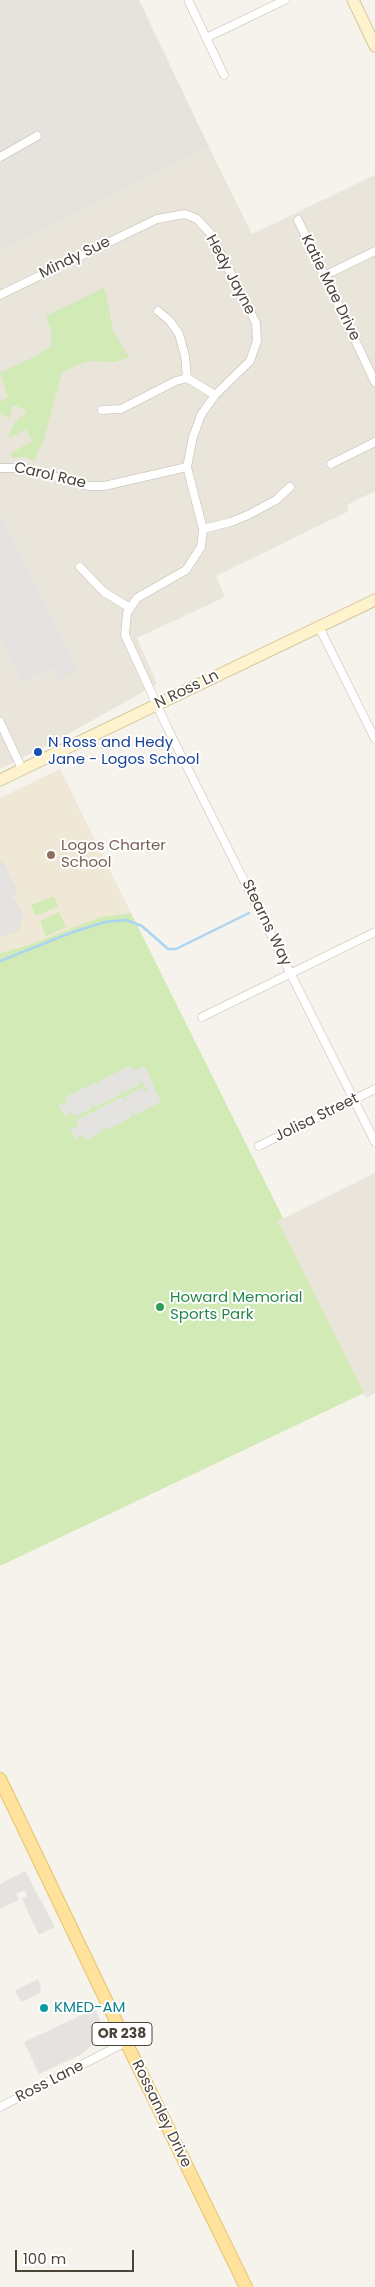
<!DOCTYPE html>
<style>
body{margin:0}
#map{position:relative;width:375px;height:2287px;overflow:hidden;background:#f6f3ec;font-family:Poppins,sans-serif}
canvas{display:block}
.scale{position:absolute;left:15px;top:2250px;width:119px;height:22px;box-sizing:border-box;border:2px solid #4b4439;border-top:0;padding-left:6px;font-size:15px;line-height:18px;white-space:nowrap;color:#4b4439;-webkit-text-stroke:4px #fff;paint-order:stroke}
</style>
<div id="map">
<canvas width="375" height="2287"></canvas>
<div class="scale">100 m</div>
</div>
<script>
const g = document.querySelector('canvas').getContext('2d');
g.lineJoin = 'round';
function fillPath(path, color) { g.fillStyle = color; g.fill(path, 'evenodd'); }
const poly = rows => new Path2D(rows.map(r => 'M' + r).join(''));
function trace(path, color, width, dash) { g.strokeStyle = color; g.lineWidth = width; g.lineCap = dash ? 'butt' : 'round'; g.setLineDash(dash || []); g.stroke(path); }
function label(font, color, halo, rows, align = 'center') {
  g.font = font + ' Poppins,sans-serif'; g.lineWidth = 4; g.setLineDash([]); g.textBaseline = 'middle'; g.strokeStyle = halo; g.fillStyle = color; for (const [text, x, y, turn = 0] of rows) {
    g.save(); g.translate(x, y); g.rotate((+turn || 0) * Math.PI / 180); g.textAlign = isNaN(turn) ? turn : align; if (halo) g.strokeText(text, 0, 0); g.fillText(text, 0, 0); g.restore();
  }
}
fillPath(poly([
 [209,147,252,234,375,175,375,491,347,505,349,511,216,576,225,597,137,638,157,684,52,743,0,769,0,637,22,682,54,668,78,671,4,518,0,520,0,251],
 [375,1173,375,1393,366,1398,278,1221]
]), '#eae5da');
fillPath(poly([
 [0,0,139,0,209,147,0,251]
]), '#e6e2dd');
fillPath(poly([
 [60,769,131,913,100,917,29,945,0,953,0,798]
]), '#efe8d6');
fillPath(poly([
 [103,288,106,293,113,331,129,357,115,362,88,361,62,372,44,439,34,461,25,457,13,458,10,454,32,441,26,429,10,438,9,435,13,426,20,417,26,414,25,410,17,406,12,406,10,419,0,413,0,401,8,397,0,373,36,356,51,346,52,333,46,316],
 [54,896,58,906,36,916,31,905],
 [59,912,66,927,46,936,40,921],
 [131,913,283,1218,278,1221,364,1393,0,1566,0,953,29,945,100,917]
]), '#d2eab5');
fillPath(poly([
 [4,518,78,671,59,679,54,668,22,682,0,637,0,520],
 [3,861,18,892,12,896,22,911,23,918,19,931,0,938,0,862],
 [131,1065,134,1070,145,1066,161,1102,135,1115,131,1110,132,1117,106,1130,102,1124,103,1131,86,1140,82,1134,78,1137,77,1142,69,1126,73,1128,78,1126,76,1120,94,1111,98,1117,96,1110,122,1097,127,1102,125,1096,142,1087,145,1092,147,1090,139,1077,141,1084,123,1093,119,1087,121,1094,95,1107,91,1102,92,1108,75,1117,71,1112,67,1114,66,1119,58,1104,67,1105,65,1097,97,1082,101,1087,99,1081],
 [25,1871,55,1927,39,1935,22,1899,27,1896,25,1890,16,1894,19,1900,0,1909,0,1884],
 [38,1979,41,1986,40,1993,21,2002,15,1991],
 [95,2009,102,2024,98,2040,80,2055,39,2074,24,2042]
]), '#e5e3e0');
trace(poly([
 [0,961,73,932,105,922,126,920,142,926,168,949,176,949,249,913]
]), '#a9d4f2', 2.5);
const street = poly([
 [189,2,224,75],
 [206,38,285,0],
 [0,157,37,136],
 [298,220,375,382],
 [324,276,375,251],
 [0,295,157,219,185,214,197,219,210,233,256,323,257,341,250,361,215,395,201,415,193,437,187,467,203,529,201,547,186,570,137,598,127,613,125,635,167,727,375,1142],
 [158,311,170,321,179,334,185,356,187,378,215,395],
 [102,410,121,409,176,381,187,378],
 [331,464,375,442],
 [0,468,23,468,89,486,104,486,187,467],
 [203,529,231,522,248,515,276,500,290,487],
 [80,567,104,592,130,608],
 [319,627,375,739],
 [0,722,22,769],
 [202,1017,375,932],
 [259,1146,375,1089],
 [0,2107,126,2042]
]);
const secondary = poly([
 [353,0,375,46],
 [0,780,375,600]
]);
const primary = poly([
 [0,1779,126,2042,246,2287]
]);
trace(street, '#c2bbae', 9);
trace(secondary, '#d6c79b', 13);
trace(primary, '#e6c16a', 14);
trace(street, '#fff', 8);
trace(secondary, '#fff3cd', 11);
trace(primary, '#ffe39c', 12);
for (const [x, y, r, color] of [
 [38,752,5,"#1a4fb4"],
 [51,855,5,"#8d6e63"],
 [160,1307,5,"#2e9e5b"],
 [44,2008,5,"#0f9aa8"]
]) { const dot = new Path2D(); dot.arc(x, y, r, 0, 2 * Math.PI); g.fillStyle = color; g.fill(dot); trace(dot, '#fff', 2); }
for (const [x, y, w] of [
 [122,2034,60]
]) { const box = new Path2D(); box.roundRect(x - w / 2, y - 11.5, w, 23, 4); g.fillStyle = '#fff'; g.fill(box); trace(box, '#4b4439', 1); }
label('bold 14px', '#4b4439', null, [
 ["OR 238",122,2034]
]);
label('15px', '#4b4439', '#fff', [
 ["Mindy Sue",75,258,-26],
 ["Hedy Jayne",230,275,62],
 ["Katie Mae Drive",330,288,64],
 ["Carol Rae",50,476,13],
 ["N Ross Ln",187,690,-26],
 ["Stearns Way",266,923,64],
 ["Jolisa Street",317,1118,-26],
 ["Ross Lane",50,2082,-27],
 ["Rossanley Drive",161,2114,64]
]);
label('15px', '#164399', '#fff', [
 ["N Ross and Hedy",48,743],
 ["Jane - Logos School",48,760]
], 'left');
label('15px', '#785e54', '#fff', [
 ["Logos Charter",61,846],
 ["School",61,863]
], 'left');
label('15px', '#27864d', '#fff', [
 ["Howard Memorial",170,1298],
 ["Sports Park",170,1315]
], 'left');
label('15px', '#0d838f', '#fff', [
 ["KMED-AM",54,2008]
], 'left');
</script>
